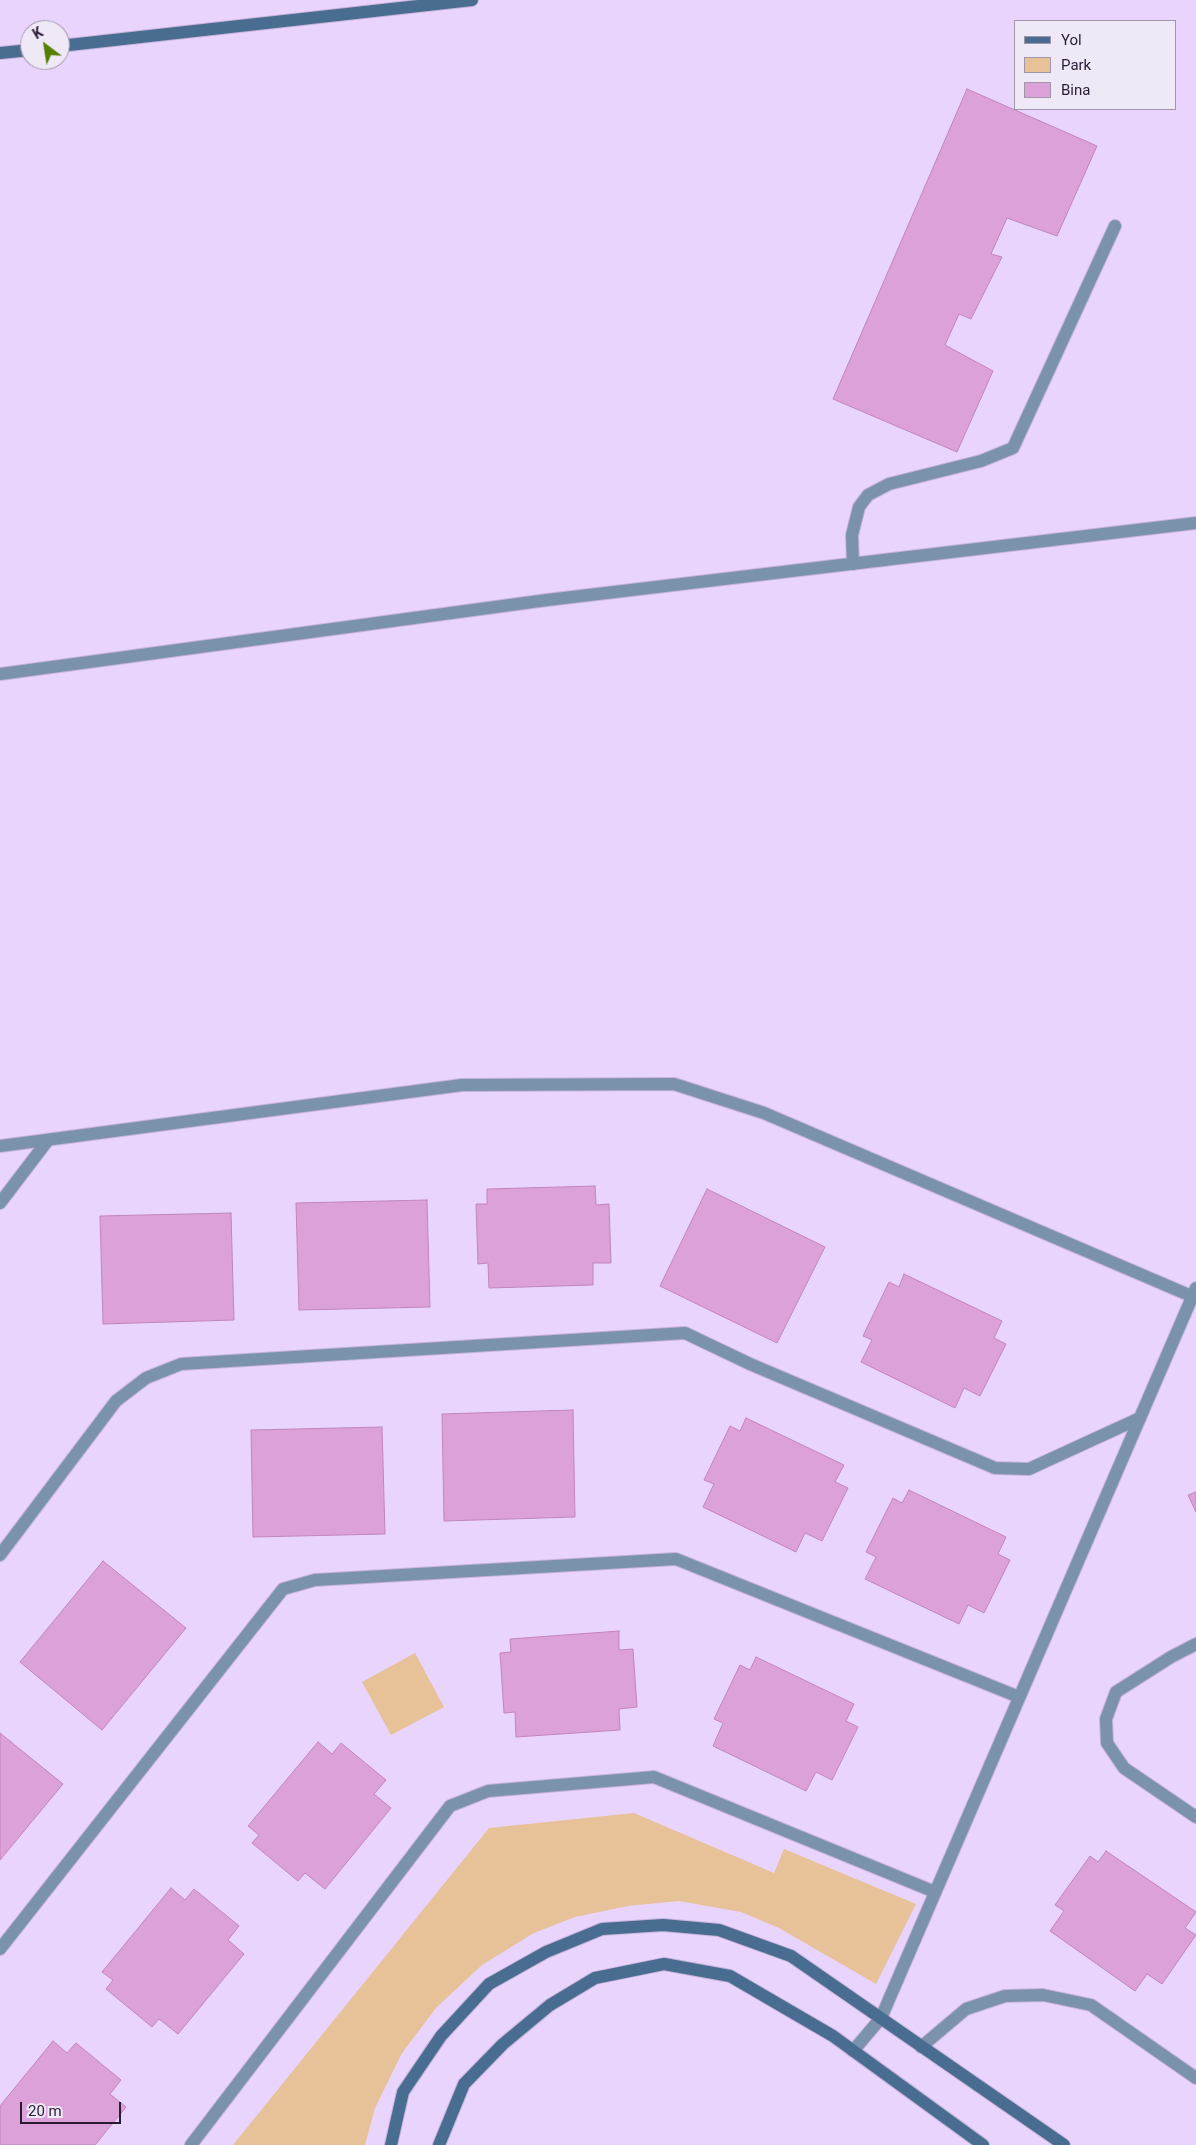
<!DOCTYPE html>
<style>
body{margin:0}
#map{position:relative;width:1196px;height:2145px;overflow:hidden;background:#e9d4fe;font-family:Roboto,sans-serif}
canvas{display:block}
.legend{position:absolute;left:1014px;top:20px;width:162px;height:90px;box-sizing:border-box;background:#efe8f6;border:1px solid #a096a9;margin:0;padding:6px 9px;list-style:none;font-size:15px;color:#2a1b35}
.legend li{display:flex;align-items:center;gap:10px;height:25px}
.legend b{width:25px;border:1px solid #a096a9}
.north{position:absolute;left:20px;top:20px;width:50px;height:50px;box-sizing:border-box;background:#efe8f6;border:1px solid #a096a9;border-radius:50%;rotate:329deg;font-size:14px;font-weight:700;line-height:20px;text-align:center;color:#2a1b35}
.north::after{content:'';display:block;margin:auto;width:18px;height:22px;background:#567f00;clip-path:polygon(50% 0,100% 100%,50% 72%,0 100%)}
.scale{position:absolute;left:20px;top:2102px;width:101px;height:22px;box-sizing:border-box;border:2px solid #2a1b35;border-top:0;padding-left:6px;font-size:15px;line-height:18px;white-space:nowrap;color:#2a1b35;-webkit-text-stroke:4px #efe8f6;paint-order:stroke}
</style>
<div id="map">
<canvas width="1196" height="2145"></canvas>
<ul class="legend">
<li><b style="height:6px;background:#496d90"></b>Yol</li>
<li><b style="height:14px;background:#e7c198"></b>Park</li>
<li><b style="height:14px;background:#dca1d9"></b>Bina</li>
</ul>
<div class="north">K</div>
<div class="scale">20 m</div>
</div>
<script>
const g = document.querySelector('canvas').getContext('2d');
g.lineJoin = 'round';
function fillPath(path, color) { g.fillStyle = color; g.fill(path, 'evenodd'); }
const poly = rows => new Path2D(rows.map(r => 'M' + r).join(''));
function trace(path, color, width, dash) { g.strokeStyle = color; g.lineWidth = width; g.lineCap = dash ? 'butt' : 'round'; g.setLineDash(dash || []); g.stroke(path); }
fillPath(poly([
 [415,1653,444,1707,391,1735,362,1682],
 [634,1813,774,1873,784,1849,916,1904,876,1984,779,1928,741,1912,679,1901,628,1906,575,1917,534,1933,482,1965,436,2008,402,2053,375,2108,365,2145,233,2145,489,1828]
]), '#e7c198');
const building = poly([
 [967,89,1097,146,1057,236,1007,218,991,254,1002,257,971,319,959,314,945,345,993,371,957,452,833,399,967,89],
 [595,1186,596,1205,609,1204,611,1263,593,1263,593,1285,489,1288,488,1263,478,1264,476,1204,487,1204,487,1189,595,1186],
 [707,1189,825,1247,777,1343,660,1286,707,1189],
 [427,1200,430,1307,299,1310,296,1203,427,1200],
 [231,1213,234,1320,103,1324,100,1216,231,1213],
 [904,1274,1002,1321,994,1338,1006,1344,980,1396,964,1388,955,1408,861,1362,872,1340,863,1336,889,1282,899,1287,904,1274],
 [573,1410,575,1517,444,1521,442,1414,573,1410],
 [746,1418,844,1465,835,1482,848,1488,822,1541,805,1533,796,1552,703,1507,714,1484,704,1480,730,1426,740,1431,746,1418],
 [382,1427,385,1534,253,1537,251,1430,382,1427],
 [909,1490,1006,1537,998,1554,1010,1560,984,1613,968,1605,959,1624,865,1579,876,1557,866,1552,893,1498,902,1503,909,1490],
 [1196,1492,1196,1512,1188,1495,1196,1492],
 [103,1561,186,1628,102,1730,20,1662,103,1561],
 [619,1631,619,1650,633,1649,637,1707,619,1709,620,1730,516,1737,515,1712,504,1713,500,1653,511,1652,510,1639,619,1631],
 [756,1657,854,1704,846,1721,858,1727,832,1780,816,1772,806,1791,713,1746,723,1723,714,1719,740,1665,750,1670,756,1657],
 [0,1733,63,1784,0,1860,0,1733],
 [318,1742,332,1754,341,1743,386,1780,374,1794,391,1808,325,1889,305,1873,298,1881,252,1843,259,1835,248,1826,318,1742],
 [1106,1851,1196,1912,1185,1928,1196,1935,1162,1984,1147,1974,1135,1991,1050,1931,1064,1911,1055,1905,1090,1856,1098,1862,1106,1851],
 [171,1888,185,1900,194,1889,239,1926,228,1940,244,1954,178,2034,159,2019,152,2027,106,1989,113,1980,102,1972,171,1888],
 [53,2041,67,2053,76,2043,121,2080,110,2094,126,2107,95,2145,0,2145,0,2106,53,2041]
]);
fillPath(building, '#dca1d9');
trace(building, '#c085bc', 1);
const lane = poly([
 [853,564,852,535,859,507,868,495,889,484,981,461,1013,448,1115,226],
 [0,1203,48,1140],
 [0,1555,116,1401,146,1378,181,1364,685,1333,750,1364,995,1468,1029,1469,1140,1418],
 [1196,1644,1171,1657,1116,1692,1106,1719,1107,1743,1124,1768,1196,1817],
 [0,1949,283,1589,315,1580,676,1559,1019,1697],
 [921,2047,966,2009,1005,1996,1043,1995,1091,2005,1196,2078],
 [191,2145,450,1806,488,1791,654,1777,935,1892]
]);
const street = poly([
 [0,674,547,600,1196,523],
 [0,1146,462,1085,674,1084,764,1113,1196,1298],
 [853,2051,881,2018,1196,1288]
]);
const secondary = poly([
 [60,46,472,0],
 [0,53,30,50],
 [391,2145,403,2092,441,2036,489,1984,546,1952,602,1929,663,1925,719,1930,791,1956,1064,2145],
 [439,2145,464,2084,503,2044,550,2005,595,1978,664,1964,730,1976,833,2036,983,2145]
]);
trace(lane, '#c7b3da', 14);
trace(street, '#c7b3da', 14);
trace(secondary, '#c7b3da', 14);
trace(lane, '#7a92ab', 12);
trace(street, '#7a92ab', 12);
trace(secondary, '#496d90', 12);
</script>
